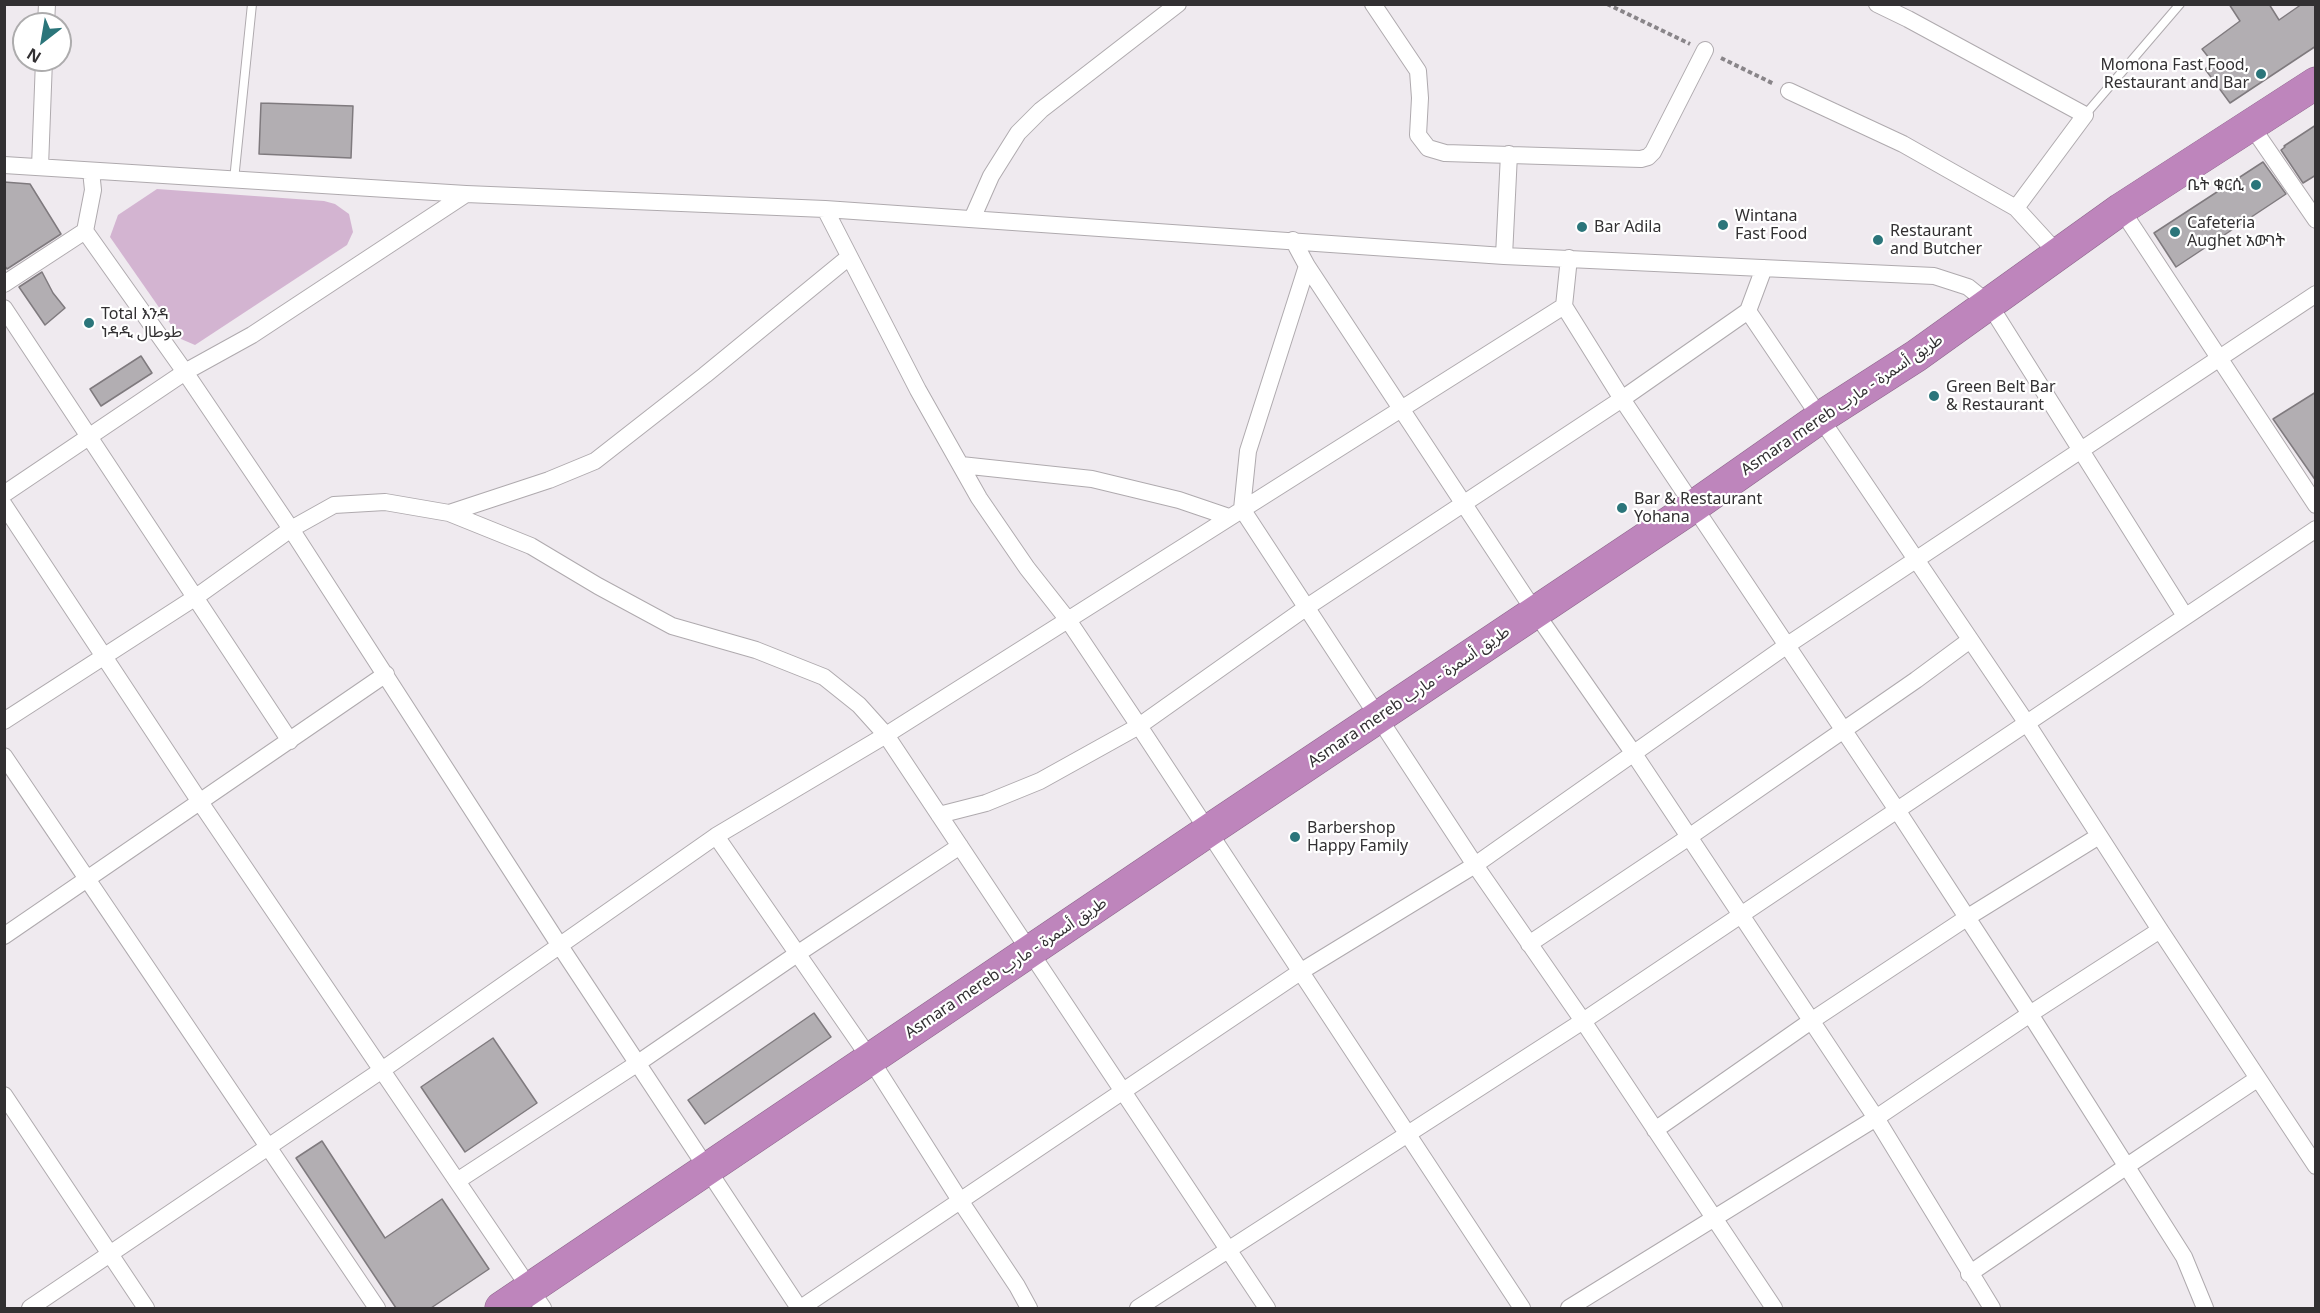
<!DOCTYPE html>
<meta charset="utf-8">
<style>
body{margin:0}
#map{position:relative;width:2320px;height:1313px;overflow:hidden;background:#efeaef;font-family:"Noto Sans",sans-serif}
canvas{display:block}
.frame{position:absolute;inset:0;border:6px solid #323032;pointer-events:none}
.north{position:absolute;left:12px;top:12px;width:60px;height:60px;box-sizing:border-box;background:#fff;border:2px solid #adacad;border-radius:50%;rotate:211deg;font-size:16px;font-weight:700;line-height:24px;text-align:center;color:#323032}
.north::after{content:'';display:block;margin:auto;width:21px;height:27px;background:#2b757a;clip-path:polygon(50% 0,100% 100%,50% 72%,0 100%)}
</style>
<div id="map">
<canvas width="2320" height="1313"></canvas>
<div class="frame"></div>
<div class="north">N</div>
</div>
<script>
const g = document.querySelector('canvas').getContext('2d');
g.lineJoin = 'round';
function fillPath(path, color) { g.fillStyle = color; g.fill(path, 'evenodd'); }
const poly = rows => new Path2D(rows.map(r => 'M' + r).join(''));
function trace(path, color, width, dash) { g.strokeStyle = color; g.lineWidth = width; g.lineCap = dash ? 'butt' : 'round'; g.setLineDash(dash || []); g.stroke(path); }
function label(font, color, halo, rows, align = 'center') {
  g.font = font + ' "Noto Sans","Noto Sans Arabic","Noto Sans Ethiopic",sans-serif'; g.lineWidth = 4.5; g.setLineDash([]); g.textBaseline = 'middle'; g.strokeStyle = halo; g.fillStyle = color; for (const [text, x, y, turn = 0] of rows) {
    g.save(); g.translate(x, y); g.rotate((+turn || 0) * Math.PI / 180); g.textAlign = isNaN(turn) ? turn : align; if (halo) g.strokeText(text, 0, 0); g.fillText(text, 0, 0); g.restore();
  }
}
fillPath(poly([
 [157,189,324,201,335,204,349,214,353,232,347,245,195,345,181,339,110,237,118,215]
]), '#d3b4d1');
const building = poly([
 [2229,4,2269,4,2279,20,2302,4,2316,4,2316,46,2230,103,2205,69,2213,63,2202,49,2240,21,2229,4],
 [261,103,353,106,351,158,259,154,261,103],
 [2316,125,2316,175,2303,183,2281,150,2285,147,2284,146,2316,125],
 [2263,162,2286,194,2176,267,2154,233,2263,162],
 [4,182,30,184,61,234,7,269,4,265,4,182],
 [42,272,53,293,65,308,45,325,19,287,42,272],
 [141,356,152,373,101,406,90,389,141,356],
 [2316,392,2316,481,2273,419,2316,392],
 [814,1013,831,1037,705,1124,688,1100,814,1013],
 [493,1038,537,1103,465,1152,421,1087,493,1038],
 [322,1141,385,1238,442,1199,489,1269,431,1308,396,1308,296,1158,322,1141]
]);
fillPath(building, '#b2aeb2');
trace(building, '#7f7a7e', 1.5);
const lane = poly([
 [2085,115,2180,4],
 [234,180,252,4]
]);
const street = poly([
 [1373,4,1418,71,1420,98,1418,135,1428,148,1445,153,1641,159,1648,157,1653,152,1705,50],
 [1877,4,1908,19,2085,115,2016,208],
 [46,24,47,4],
 [1789,91,1903,144,2016,208,2059,255],
 [2250,124,2316,220],
 [4,165,466,194,825,209,1504,256,1934,276,1968,287,1989,304,2185,616],
 [40,167,44,60],
 [91,171,93,190,85,231,185,372,291,529,560,946,799,1308],
 [825,209,918,390,979,498,1027,568,1068,620,1139,726,1522,1308],
 [2121,209,2316,505],
 [972,219,991,176,1018,133,1041,110,1178,4],
 [1293,240,1307,266,1535,612,1634,754,1876,1118,1992,1308],
 [1504,256,1509,154],
 [1569,258,1564,306,1622,399,1897,810,2030,1014,2184,1257,2205,1308],
 [1307,266,1248,451,1242,509,1475,865,1583,1021,1774,1308],
 [4,284,85,231],
 [4,308,290,741],
 [1748,311,2026,722,2160,930,2316,1166],
 [961,465,1092,479,1179,500,1229,517],
 [4,494,185,372,252,335,466,194],
 [4,505,200,802,543,1308],
 [449,513,549,480,595,461,705,375,849,257],
 [4,721,196,597,291,529,334,505,385,502,449,513,531,546,598,586,672,626,756,650,824,677,859,705,886,735,1267,1308],
 [4,756,377,1308],
 [939,815,986,803,1040,781,1139,726,1307,607,1622,399,1748,311,1764,268],
 [716,836,871,1060,961,1202,1017,1286,1029,1308],
 [4,936,386,674],
 [1529,944,1689,837,1916,680,1970,640],
 [4,1095,146,1308],
 [1655,1130,1811,1021,1968,917,2099,836],
 [457,1181,638,1063,797,954,960,846],
 [1969,1274,2127,1166,2257,1079],
 [30,1308,382,1070,716,836,886,735,1564,306],
 [801,1308,1300,972,1475,865,1786,646,2316,294],
 [1138,1308,1583,1021,2316,529],
 [1569,1308,1876,1118,2030,1014,2160,930]
]);
const highway = poly([
 [501,1308,1208,831,1694,506,1821,417,1916,356,2121,209,2316,83]
]);
trace(lane, '#afaaae', 10);
trace(street, '#afaaae', 18);
trace(highway, '#8d678c', 33);
trace(poly([
 [1607,4,1690,44],
 [1721,58,1774,84]
]), '#898589', 4, [4.5, 3]);
trace(lane, '#fff', 8);
trace(street, '#fff', 16);
trace(highway, '#be85bc', 32);
for (const [x, y, r, color] of [
 [2261,74,6,"#2b757a"],
 [2256,185,6,"#2b757a"],
 [1723,225,6,"#2b757a"],
 [1582,227,6,"#2b757a"],
 [2175,232,6,"#2b757a"],
 [1878,240,6,"#2b757a"],
 [89,323,6,"#2b757a"],
 [1934,396,6,"#2b757a"],
 [1622,508,6,"#2b757a"],
 [1295,837,6,"#2b757a"]
]) { const dot = new Path2D(); dot.arc(x, y, r, 0, 2 * Math.PI); g.fillStyle = color; g.fill(dot); trace(dot, '#fff', 2); }
label('16px', '#323032', '#fff', [
 ["Momona Fast Food,",2249,65,"right"],
 ["Restaurant and Bar",2249,83,"right"],
 ["ቤት ቁርሲ",2244,185,"right"],
 ["Wintana",1735,216],
 ["Fast Food",1735,234],
 ["Cafeteria",2187,223],
 ["Aughet አውገት",2187,241],
 ["Bar Adila",1594,227],
 ["Restaurant",1890,231],
 ["and Butcher",1890,249],
 ["Total እንዳ",101,314],
 ["ነዳዲ طوطال",101,332],
 ["Green Belt Bar",1946,387],
 ["& Restaurant",1946,405],
 ["Bar & Restaurant",1634,499],
 ["Yohana",1634,517],
 ["Barbershop",1307,828],
 ["Happy Family",1307,846]
], 'left');
label('16px', '#323032', '#fff', [
 ["Asmara mereb طريق أسمرة - مارب",1842,405,-34],
 ["Asmara mereb طريق أسمرة - مارب",1409,697,-34],
 ["Asmara mereb طريق أسمرة - مارب",1006,968,-34]
]);
</script>
